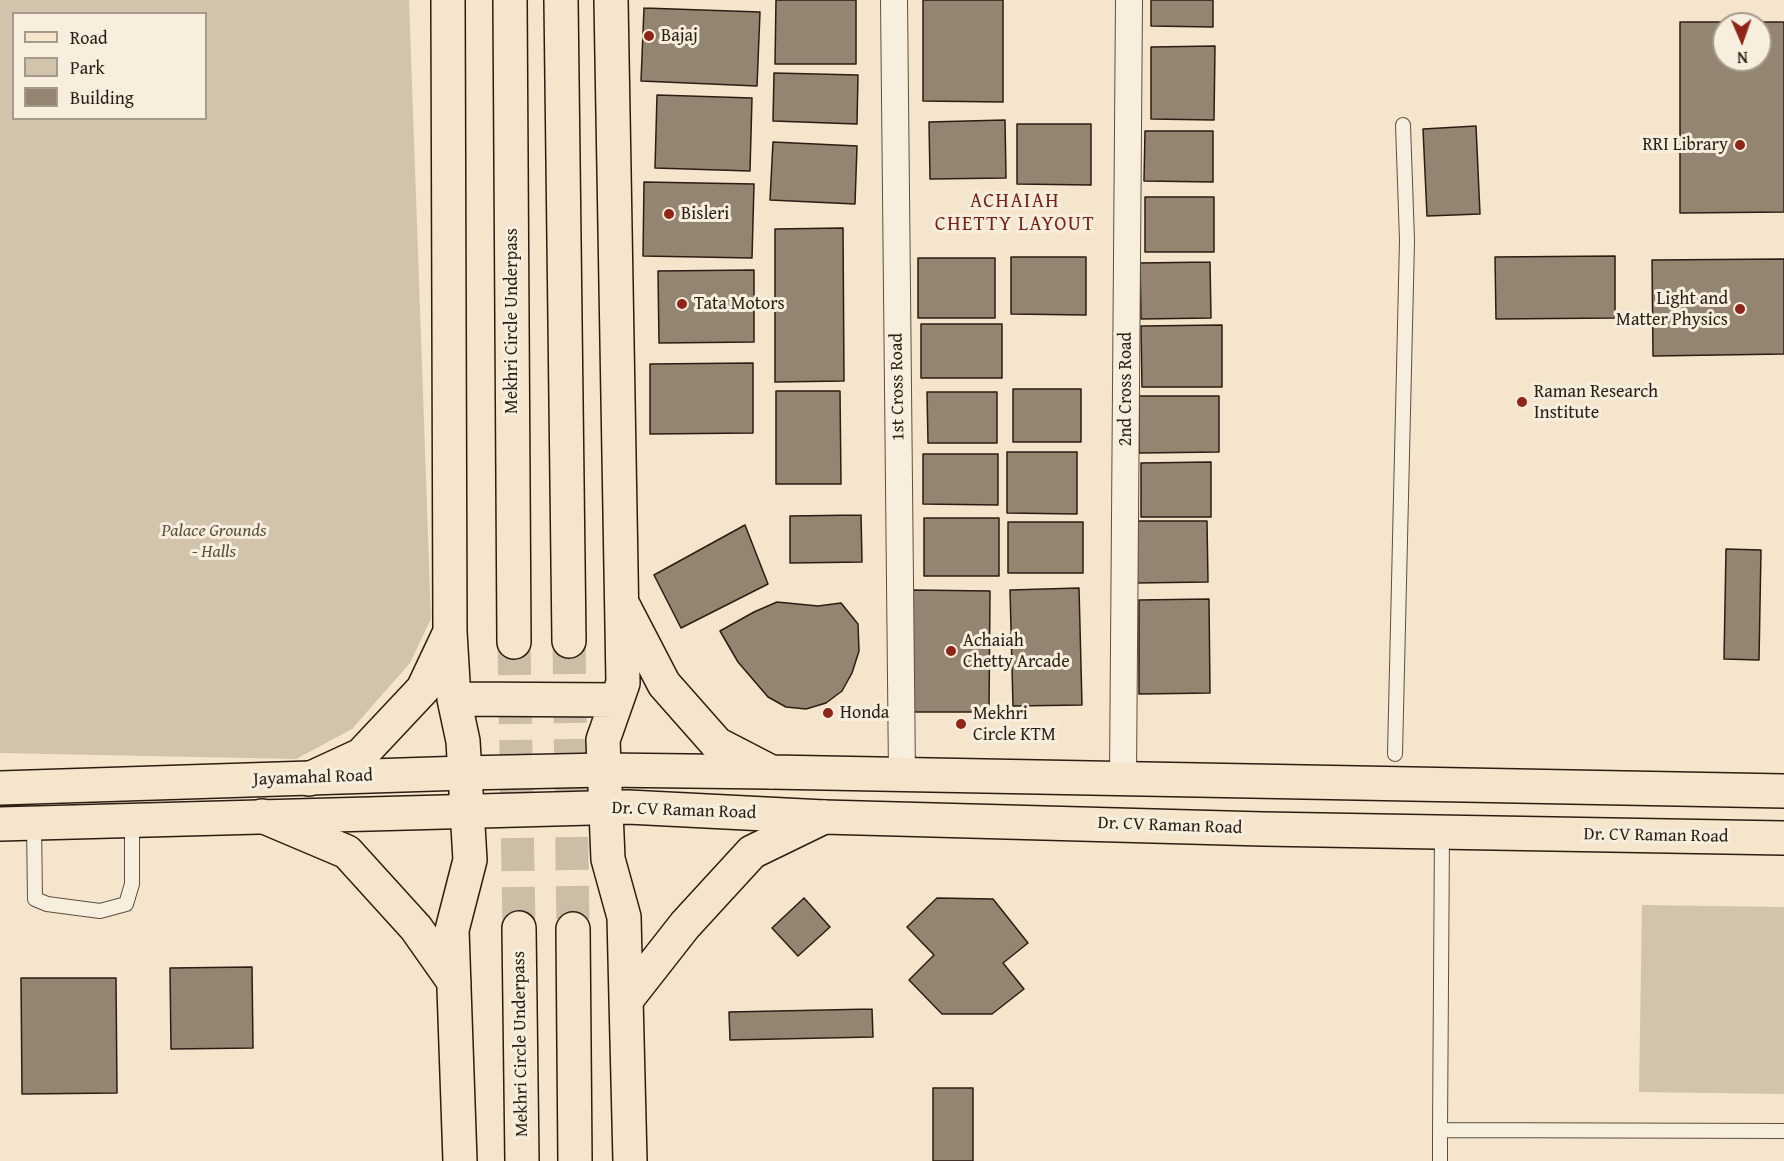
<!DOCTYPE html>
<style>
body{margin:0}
#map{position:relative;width:1784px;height:1161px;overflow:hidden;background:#f4e5cc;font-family:"Gentium Book Plus",serif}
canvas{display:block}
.legend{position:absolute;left:12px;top:12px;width:195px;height:108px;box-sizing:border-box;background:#f8eede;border:2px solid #a69a8c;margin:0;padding:8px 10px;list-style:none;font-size:18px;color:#2c1d12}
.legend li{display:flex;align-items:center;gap:12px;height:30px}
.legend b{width:30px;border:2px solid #a69a8c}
.north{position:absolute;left:1712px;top:12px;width:60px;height:60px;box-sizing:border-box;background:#f8eede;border:2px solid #a69a8c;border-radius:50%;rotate:178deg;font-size:16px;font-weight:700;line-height:24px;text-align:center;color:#2c1d12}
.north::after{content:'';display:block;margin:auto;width:21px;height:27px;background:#8f2418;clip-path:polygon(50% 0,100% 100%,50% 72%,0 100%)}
</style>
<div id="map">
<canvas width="1784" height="1161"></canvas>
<ul class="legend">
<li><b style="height:8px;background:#f4e5cc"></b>Road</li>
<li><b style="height:16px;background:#d2c3ac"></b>Park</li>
<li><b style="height:16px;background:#948573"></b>Building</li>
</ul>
<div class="north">N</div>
</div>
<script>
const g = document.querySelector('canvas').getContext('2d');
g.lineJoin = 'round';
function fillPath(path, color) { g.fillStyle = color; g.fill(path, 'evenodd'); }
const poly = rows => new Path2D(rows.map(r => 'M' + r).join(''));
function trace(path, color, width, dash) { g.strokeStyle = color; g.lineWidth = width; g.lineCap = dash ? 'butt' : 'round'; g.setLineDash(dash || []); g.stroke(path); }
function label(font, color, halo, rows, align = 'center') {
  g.font = font + ' "Gentium Book Plus",serif'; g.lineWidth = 6; g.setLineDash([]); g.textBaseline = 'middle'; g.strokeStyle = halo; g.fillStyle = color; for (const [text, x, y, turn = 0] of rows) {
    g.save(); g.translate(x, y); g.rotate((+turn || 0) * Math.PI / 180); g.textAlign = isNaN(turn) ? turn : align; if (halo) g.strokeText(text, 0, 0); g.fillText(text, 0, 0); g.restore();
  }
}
fillPath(poly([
 [0,0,409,0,431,619,410,663,352,729,296,759,0,753],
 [14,14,206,14,206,118,14,118],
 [1642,905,1784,907,1784,1094,1639,1092]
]), '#d2c3ac');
const building = poly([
 [776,0,856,0,856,64,775,64,776,0],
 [923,0,1003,0,1003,102,923,101,923,0],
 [1151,0,1213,0,1213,27,1151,26,1151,0],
 [644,8,760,12,757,86,641,81,644,8],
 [1680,22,1784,22,1784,212,1680,213,1680,22],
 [1724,24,1760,24,1760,60,1724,60,1724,24],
 [1215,46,1214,120,1151,119,1151,47,1215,46],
 [774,73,858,75,857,124,773,121,774,73],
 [657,95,752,98,750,171,655,168,657,95],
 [1005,120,1006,178,930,179,929,122,1005,120],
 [1017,124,1091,124,1091,185,1017,184,1017,124],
 [1476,126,1480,214,1427,216,1423,129,1476,126],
 [1145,131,1213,131,1213,182,1144,181,1145,131],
 [773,142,857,146,855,204,770,200,773,142],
 [644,182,754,184,752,258,643,256,644,182],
 [1145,197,1214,197,1214,252,1145,252,1145,197],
 [843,228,844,381,775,382,775,229,843,228],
 [1615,256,1615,318,1496,319,1495,257,1615,256],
 [1011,257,1086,257,1086,315,1011,314,1011,257],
 [918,258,995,258,995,318,918,318,918,258],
 [1784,259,1784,354,1653,356,1652,260,1784,259],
 [1210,262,1211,318,1141,319,1140,263,1210,262],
 [754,270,754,342,659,343,658,271,754,270],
 [921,324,1002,324,1002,378,921,378,921,324],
 [1222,325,1222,387,1142,387,1141,326,1222,325],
 [753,363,753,433,650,434,650,364,753,363],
 [1013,389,1081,389,1081,442,1013,442,1013,389],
 [776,391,840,391,841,484,776,484,776,391],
 [927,392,997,392,997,443,928,443,927,392],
 [1139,396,1219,396,1219,452,1139,453,1139,396],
 [1007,452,1077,452,1077,514,1007,513,1007,452],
 [923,454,998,454,998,505,923,504,923,454],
 [1211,462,1211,517,1141,517,1141,463,1211,462],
 [861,515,862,562,790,563,790,516,861,515],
 [924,518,999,518,999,576,924,576,924,518],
 [1135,521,1207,521,1208,582,1135,583,1135,521],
 [1008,522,1083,522,1083,573,1008,573,1008,522],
 [745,525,768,584,681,628,654,575,745,525],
 [1726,549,1761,550,1759,660,1724,659,1726,549],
 [1079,588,1082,705,1013,706,1010,590,1079,588],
 [913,590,990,591,989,712,912,712,913,590],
 [1209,599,1210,693,1139,694,1139,600,1209,599],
 [777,602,818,606,841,603,858,624,859,651,852,673,842,691,826,703,806,709,786,707,768,697,738,662,720,631,754,612,777,602],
 [804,898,830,927,798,956,772,928,804,898],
 [937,898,993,899,1028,943,1003,963,1024,989,992,1014,942,1014,909,980,934,955,907,927,937,898],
 [252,967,253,1048,171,1049,170,968,252,967],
 [21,978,116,978,117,1093,22,1094,21,978],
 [872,1009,873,1037,730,1040,729,1012,872,1009],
 [933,1088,973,1088,973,1161,933,1161,933,1088]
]);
fillPath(building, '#948573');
trace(building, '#2c1d12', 1.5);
trace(poly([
 [569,641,573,929],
 [514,642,519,928]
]), '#ccbda7', 33, [33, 16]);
const service = poly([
 [1395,754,1407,240,1403,125],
 [34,823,35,899,47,904,100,911,126,904,132,884,132,820],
 [1440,1130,1442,833],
 [1440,1161,1440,1130,1784,1131]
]);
const minor = poly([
 [894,0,902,775],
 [1123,777,1129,0]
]);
const primary = poly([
 [0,788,464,773,604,770,771,772],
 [0,824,628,807,824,817]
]);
const trunk = poly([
 [448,0,450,632,454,699,463,741,470,860,452,930,460,1161],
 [510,0,514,642],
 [561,0,569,641],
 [611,0,623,683,603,740,608,859,624,917,630,1161],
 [622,603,664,684,717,744,771,772,1784,791],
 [454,699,617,700],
 [309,779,361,755,423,689,448,636],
 [262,816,347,852,416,928,454,982],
 [519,928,522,1161],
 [573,929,575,1161],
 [627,999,685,925,752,852,824,817,1263,829,1784,838]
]);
trace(service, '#5e4f40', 16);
trace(minor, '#5e4f40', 28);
trace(primary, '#2c1d12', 36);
trace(trunk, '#2c1d12', 36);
trace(service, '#f8eede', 14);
trace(minor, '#f8eede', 26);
trace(primary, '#f4e5cc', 33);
trace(trunk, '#f4e5cc', 33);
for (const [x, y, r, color] of [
 [649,36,6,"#8f2418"],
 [1740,145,6,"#8f2418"],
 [669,214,6,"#8f2418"],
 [682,304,6,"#8f2418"],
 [1740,309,6,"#8f2418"],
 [1522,402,6,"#8f2418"],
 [951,651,6,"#8f2418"],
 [828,713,6,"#8f2418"],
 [961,724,6,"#8f2418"]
]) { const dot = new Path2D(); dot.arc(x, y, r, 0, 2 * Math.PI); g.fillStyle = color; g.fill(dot); trace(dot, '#f8eede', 2); }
label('18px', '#2c1d12', '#f8eede', [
 ["Bajaj",661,36],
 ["RRI Library",1728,145,"right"],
 ["Bisleri",681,214],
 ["Light and",1728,299,"right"],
 ["Matter Physics",1728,320,"right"],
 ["Tata Motors",694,304],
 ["Raman Research",1534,392],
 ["Institute",1534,413],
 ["Achaiah",963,641],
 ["Chetty Arcade",963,662],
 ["Honda",840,713],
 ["Mekhri",973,714],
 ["Circle KTM",973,735]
], 'left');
label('18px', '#2c1d12', '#f8eede', [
 ["Mekhri Circle Underpass",512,321,-90],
 ["1st Cross Road",898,387,-91],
 ["2nd Cross Road",1126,389,-90],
 ["Jayamahal Road",313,778,-2],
 ["Dr. CV Raman Road",684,811,2],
 ["Dr. CV Raman Road",1170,826,2],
 ["Dr. CV Raman Road",1656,836,1],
 ["Mekhri Circle Underpass",521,1044,-91]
]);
label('italic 18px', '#5e4f40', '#f8eede', [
 ["Palace Grounds",214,531],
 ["- Halls",214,552]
]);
g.letterSpacing = '1.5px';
label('20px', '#7a1f14', '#f8eede', [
 ["ACHAIAH",1015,202],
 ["CHETTY LAYOUT",1015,225]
]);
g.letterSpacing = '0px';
</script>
